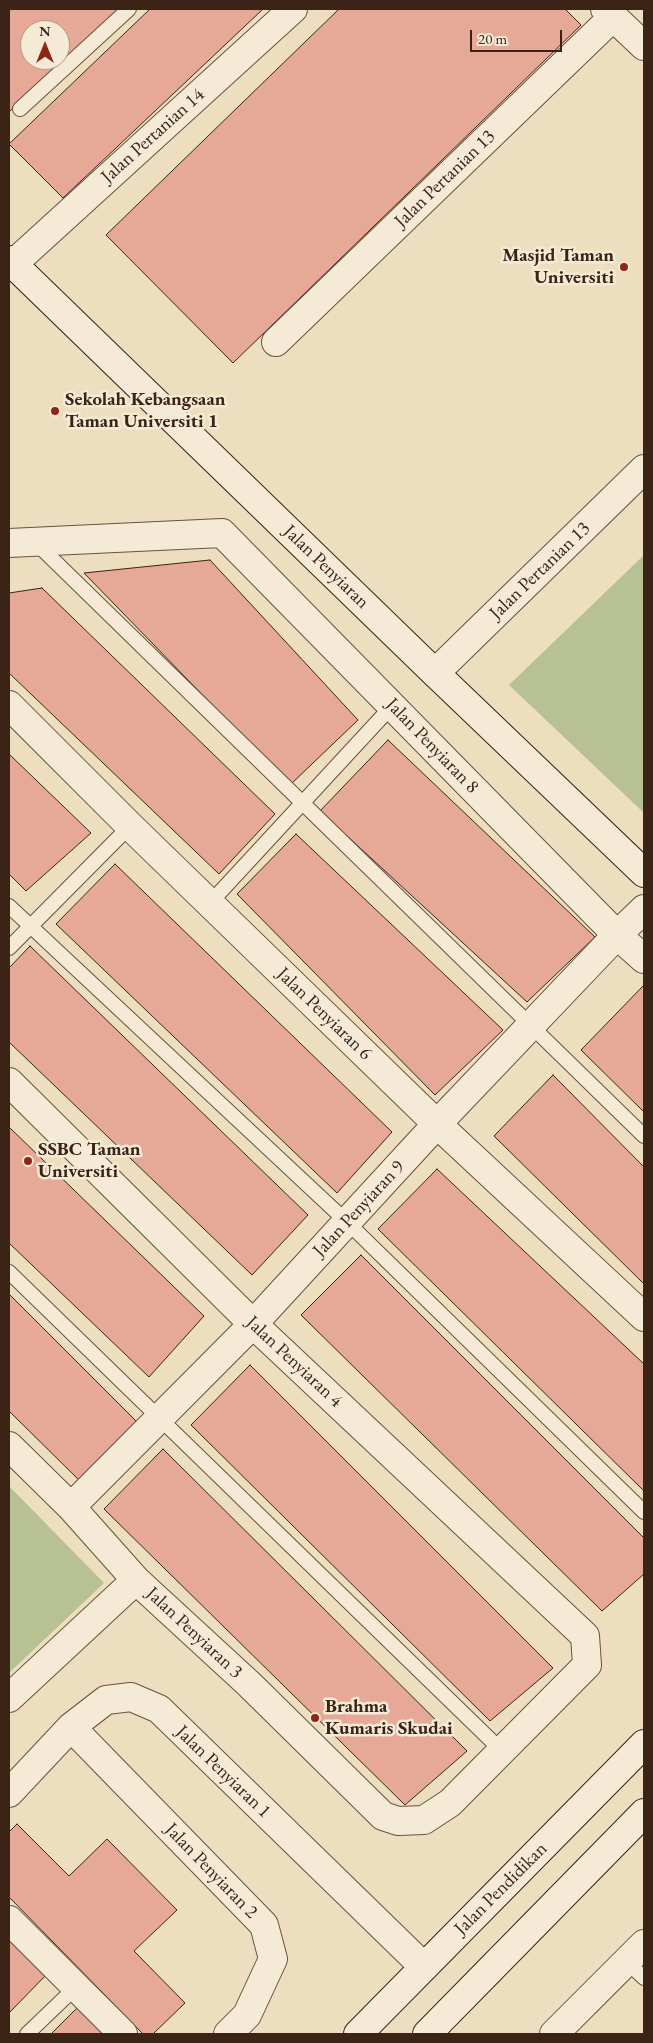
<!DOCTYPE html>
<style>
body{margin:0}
#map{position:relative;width:653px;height:2043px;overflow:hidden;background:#eedec0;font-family:"EB Garamond",serif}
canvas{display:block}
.frame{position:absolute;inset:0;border:10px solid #3b2315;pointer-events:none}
.north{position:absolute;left:20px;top:20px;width:50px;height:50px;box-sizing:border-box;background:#f4ead6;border:1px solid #aa9a89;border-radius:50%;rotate:0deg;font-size:14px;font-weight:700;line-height:20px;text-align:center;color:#3b2315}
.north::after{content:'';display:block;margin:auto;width:18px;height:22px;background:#8f2418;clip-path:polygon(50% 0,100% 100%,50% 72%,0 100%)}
.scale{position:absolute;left:470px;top:30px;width:92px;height:22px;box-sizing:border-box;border:2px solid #3b2315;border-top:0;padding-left:6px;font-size:15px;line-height:18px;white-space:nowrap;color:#3b2315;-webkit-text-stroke:4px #f4ead6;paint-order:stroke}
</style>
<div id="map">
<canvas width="653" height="2043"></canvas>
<div class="frame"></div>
<div class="north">N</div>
<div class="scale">20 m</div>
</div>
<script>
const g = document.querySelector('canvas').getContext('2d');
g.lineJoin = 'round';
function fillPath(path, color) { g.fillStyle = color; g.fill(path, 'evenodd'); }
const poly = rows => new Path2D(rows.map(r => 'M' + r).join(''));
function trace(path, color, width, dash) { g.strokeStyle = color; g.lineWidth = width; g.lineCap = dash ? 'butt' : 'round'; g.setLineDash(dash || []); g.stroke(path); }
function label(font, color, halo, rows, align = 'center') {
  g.font = font + ' "EB Garamond",serif'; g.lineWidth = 5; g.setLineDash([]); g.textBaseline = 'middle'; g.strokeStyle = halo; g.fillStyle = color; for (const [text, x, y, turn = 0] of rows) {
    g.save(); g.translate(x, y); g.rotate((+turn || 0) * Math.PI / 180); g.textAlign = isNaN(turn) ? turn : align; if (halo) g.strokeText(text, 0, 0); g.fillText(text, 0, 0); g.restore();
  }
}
fillPath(poly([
 [644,555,644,813,509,685],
 [9,1486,104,1583,9,1673]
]), '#b7c193');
const building = poly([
 [9,9,118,9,9,112,9,9],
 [30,30,60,30,60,60,30,60,30,30],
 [150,9,263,9,63,198,9,144,150,9],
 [339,9,565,9,581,25,233,363,106,235,339,9],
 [210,560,358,720,290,785,84,573,210,560],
 [42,588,275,814,219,874,9,673,9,593,42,588],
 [388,740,595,937,527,1002,320,811,388,740],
 [9,754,91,833,26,891,9,874,9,754],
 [296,834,503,1030,435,1095,237,894,296,834],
 [115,864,392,1132,337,1193,56,924,115,864],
 [30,946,308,1215,252,1275,9,1042,9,968,30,946],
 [644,985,644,1112,581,1050,644,985],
 [553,1075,644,1167,644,1284,494,1136,553,1075],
 [9,1127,204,1316,149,1377,9,1243,9,1127],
 [437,1169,644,1364,644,1491,378,1229,437,1169],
 [361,1255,644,1538,644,1574,602,1611,301,1315,361,1255],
 [9,1294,149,1434,86,1487,9,1411,9,1294],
 [250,1365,553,1668,490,1721,191,1425,250,1365],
 [163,1449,467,1751,405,1805,104,1509,163,1449],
 [17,1824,69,1876,107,1839,177,1910,134,1951,185,2003,153,2034,143,2034,9,1897,9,1832,17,1824],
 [9,1936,47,1974,9,2013,9,1936],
 [78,2007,105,2034,51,2034,78,2007]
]);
fillPath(building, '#e6a897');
trace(building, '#3b2315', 1);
const lane = poly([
 [20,109,129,9],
 [36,543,644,1136],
 [210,903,392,706],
 [9,906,347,1222,644,1512],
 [9,948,130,826],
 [9,1272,502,1751],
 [627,1962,644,1978],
 [27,2034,75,1988]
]);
const street = poly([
 [605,9,644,46],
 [13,264,293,9],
 [276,342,613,17],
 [9,543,222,533,617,935,644,959],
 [435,673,644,469],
 [9,705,130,826,437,1124,644,1317],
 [9,1082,253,1324,585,1636,587,1665,450,1803,424,1820,398,1821,383,1816,249,1684,136,1580,71,1507,9,1446],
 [71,1507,253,1324,437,1124,617,935,644,909],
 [9,1698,136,1580],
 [71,1727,264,1925,273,1959,247,2015,228,2034],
 [9,1793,71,1727,106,1700,131,1697,159,1709,424,1967],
 [9,1920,123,2034],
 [554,2034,644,1944]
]);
const secondary = poly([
 [9,260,435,673,644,873],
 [358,2034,644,1744],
 [427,2034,644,1813]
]);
trace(lane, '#685240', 16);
trace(street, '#685240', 30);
trace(secondary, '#3b2315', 30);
trace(lane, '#f4ead6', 14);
trace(street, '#f4ead6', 28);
trace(secondary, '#f4ead6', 28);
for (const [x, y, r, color] of [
 [624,267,5,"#8f2418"],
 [55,411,5,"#8f2418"],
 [28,1161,5,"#8f2418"],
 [315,1718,5,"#8f2418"]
]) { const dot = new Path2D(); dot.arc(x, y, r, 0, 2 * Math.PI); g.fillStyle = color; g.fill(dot); trace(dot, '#f4ead6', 2); }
label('19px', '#3b2315', '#f4ead6', [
 ["Jalan Pertanian 14",153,136,-42],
 ["Jalan Pertanian 13",445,179,-44],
 ["Jalan Penyiaran",326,567,44],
 ["Jalan Pertanian 13",540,571,-44],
 ["Jalan Penyiaran 8",432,746,46],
 ["Jalan Penyiaran 6",324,1014,44],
 ["Jalan Penyiaran 9",359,1209,-47],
 ["Jalan Penyiaran 4",294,1362,43],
 ["Jalan Penyiaran 3",194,1633,43],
 ["Jalan Penyiaran 1",223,1772,44],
 ["Jalan Penyiaran 2",211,1871,46],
 ["Jalan Pendidikan",501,1889,-45]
]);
label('bold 19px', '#3b2315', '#f4ead6', [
 ["Masjid Taman",614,256,"right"],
 ["Universiti",614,278,"right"],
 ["Sekolah Kebangsaan",65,400],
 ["Taman Universiti 1",65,422],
 ["SSBC Taman",38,1150],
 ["Universiti",38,1172],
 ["Brahma",325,1707],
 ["Kumaris Skudai",325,1729]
], 'left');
</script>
